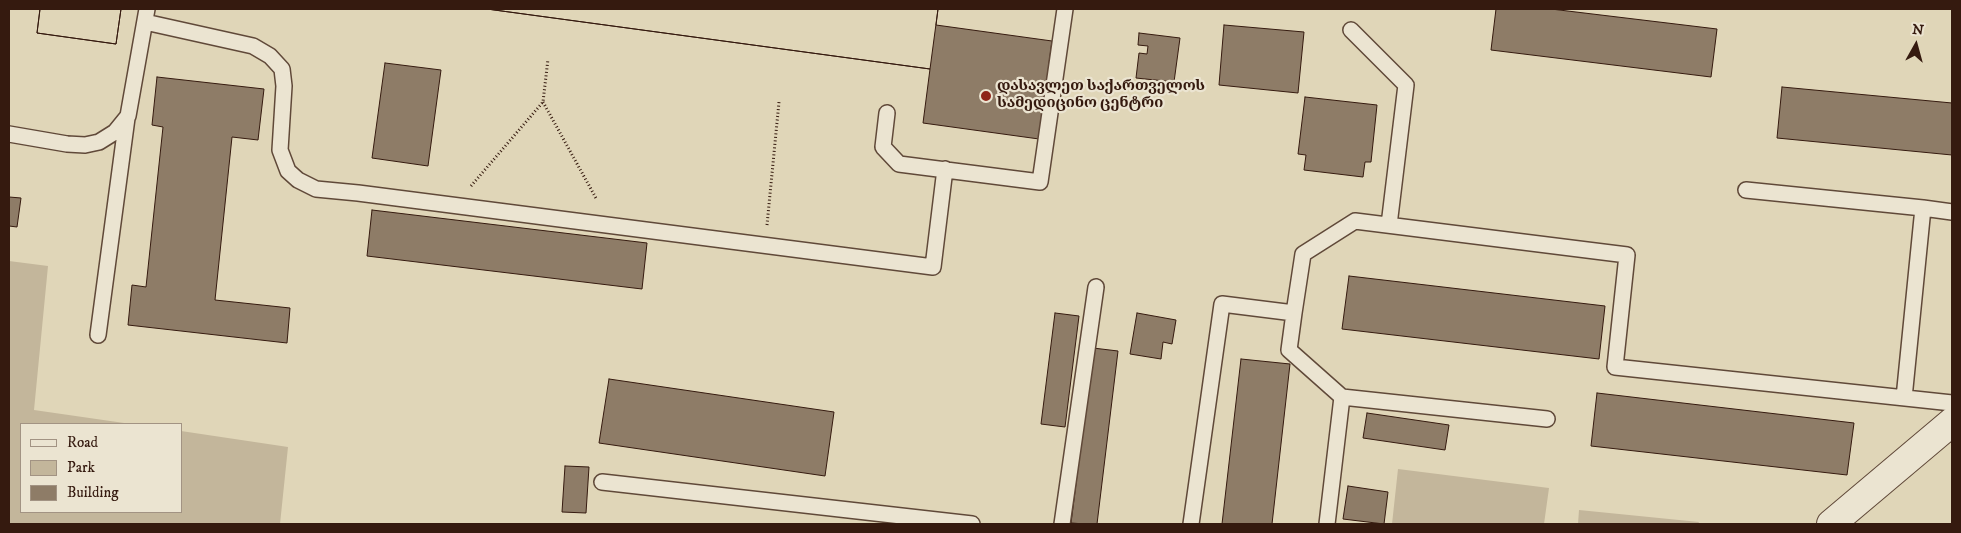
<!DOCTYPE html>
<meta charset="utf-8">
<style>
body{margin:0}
#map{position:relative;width:1961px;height:533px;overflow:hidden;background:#e0d6b8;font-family:"IM FELL DW Pica",serif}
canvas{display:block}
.frame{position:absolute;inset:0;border:10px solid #351a0f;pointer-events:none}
.legend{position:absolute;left:20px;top:423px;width:162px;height:90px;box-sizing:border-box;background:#ebe4d1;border:1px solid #a29383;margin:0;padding:6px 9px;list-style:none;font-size:15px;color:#351a0f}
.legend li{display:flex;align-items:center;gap:10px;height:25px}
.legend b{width:25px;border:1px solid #a29383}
.north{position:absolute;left:1891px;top:20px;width:50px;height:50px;-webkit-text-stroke:4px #ebe4d1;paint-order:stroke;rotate:7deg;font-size:14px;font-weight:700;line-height:20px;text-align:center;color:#351a0f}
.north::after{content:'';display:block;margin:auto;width:18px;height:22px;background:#351a0f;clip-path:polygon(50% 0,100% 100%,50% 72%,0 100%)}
</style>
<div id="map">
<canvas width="1961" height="533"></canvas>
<div class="frame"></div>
<ul class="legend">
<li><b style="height:6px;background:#ebe4d1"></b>Road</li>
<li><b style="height:14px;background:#c3b69b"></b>Park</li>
<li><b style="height:14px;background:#8e7c67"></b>Building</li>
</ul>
<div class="north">N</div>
</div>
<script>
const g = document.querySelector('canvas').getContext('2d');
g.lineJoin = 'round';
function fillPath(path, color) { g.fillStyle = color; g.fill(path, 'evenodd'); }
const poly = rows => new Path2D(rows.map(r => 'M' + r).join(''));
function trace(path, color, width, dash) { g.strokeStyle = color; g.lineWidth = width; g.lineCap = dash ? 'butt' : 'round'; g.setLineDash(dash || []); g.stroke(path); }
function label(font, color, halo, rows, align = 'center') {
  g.font = font + ' "IM FELL DW Pica","Noto Serif Georgian",serif'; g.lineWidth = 4.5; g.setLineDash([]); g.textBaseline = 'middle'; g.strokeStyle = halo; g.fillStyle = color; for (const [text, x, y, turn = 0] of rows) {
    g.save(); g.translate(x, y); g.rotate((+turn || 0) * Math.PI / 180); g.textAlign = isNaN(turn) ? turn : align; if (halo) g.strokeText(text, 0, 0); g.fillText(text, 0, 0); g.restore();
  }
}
fillPath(poly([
 [9,261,48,266,34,410,131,424,21,424,21,512,181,512,181,431,288,447,280,524,9,524],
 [1398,469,1549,488,1544,524,1392,524],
 [1579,510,1699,522,1698,524,1578,524]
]), '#c3b69b');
const building = poly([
 [40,9,121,9,116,44,37,33,40,9],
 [40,9,121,9,116,44,37,33,40,9],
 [487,9,938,9,936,25,1052,41,1039,139,923,123,930,69,487,9],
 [487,9,938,9,930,69,487,9],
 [1496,9,1551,9,1717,29,1711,77,1491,50,1496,9],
 [1224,25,1304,32,1298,93,1219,85,1224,25],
 [1139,33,1180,38,1174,82,1136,78,1139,53,1147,54,1148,46,1138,45,1139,33],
 [385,63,441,70,428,166,372,158,385,63],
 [157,77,264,89,258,140,232,137,215,300,290,308,287,343,128,325,132,285,146,287,163,127,152,125,157,77],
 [1782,87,1952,103,1952,155,1777,138,1782,87],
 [1305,97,1377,105,1371,162,1365,162,1363,177,1304,170,1306,155,1298,154,1305,97],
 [9,197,21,198,17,227,9,226,9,197],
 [372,210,647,243,642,289,367,256,372,210],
 [1349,276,1605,306,1599,359,1342,329,1349,276],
 [1055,313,1079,316,1065,427,1041,424,1055,313],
 [1137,313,1176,320,1172,344,1163,342,1161,359,1130,354,1137,313],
 [1093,348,1118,351,1097,524,1085,524,1071,523,1093,348],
 [1241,359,1290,364,1272,524,1222,524,1241,359],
 [609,379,834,412,825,476,599,443,609,379],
 [1597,393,1854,423,1847,475,1591,446,1597,393],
 [1367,413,1449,425,1445,450,1363,438,1367,413],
 [565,466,589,467,586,513,562,512,565,466],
 [1348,486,1388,492,1384,524,1343,519,1348,486]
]);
fillPath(building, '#8e7c67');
trace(building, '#351a0f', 1);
const lane = poly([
 [145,22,253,46,270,56,282,69,284,86,280,150,288,171,298,180,316,189,358,193,933,267,945,169],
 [1351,30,1406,85,1389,225],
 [887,113,883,147,899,164,1040,182,1065,9],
 [9,134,67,144,85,145,99,142,115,132,128,116,147,9],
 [1746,190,1923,208],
 [1294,313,1289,350,1342,397,1547,419],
 [98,335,127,118],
 [1904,398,1923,208,1952,212],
 [602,482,972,524],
 [1062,524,1096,287],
 [1191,524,1222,304,1294,313,1303,254,1355,221,1627,255,1615,367,1952,403],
 [1327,524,1342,397]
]);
const street = poly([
 [1831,524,1952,422]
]);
trace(lane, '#604939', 18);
trace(street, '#604939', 30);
trace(poly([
 [543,102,597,200],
 [471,186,543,102,548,59],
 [767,225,779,102]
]), '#351a0f', 3, [1, 2.5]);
trace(lane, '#ebe4d1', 15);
trace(street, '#ebe4d1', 28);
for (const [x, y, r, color] of [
 [986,96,6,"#8f2418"]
]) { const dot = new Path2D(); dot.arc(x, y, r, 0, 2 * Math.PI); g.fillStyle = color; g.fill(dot); trace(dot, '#ebe4d1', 2); }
label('bold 15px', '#351a0f', '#ebe4d1', [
 ["დასავლეთ საქართველოს",997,87],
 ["სამედიცინო ცენტრი",997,104]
], 'left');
</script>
